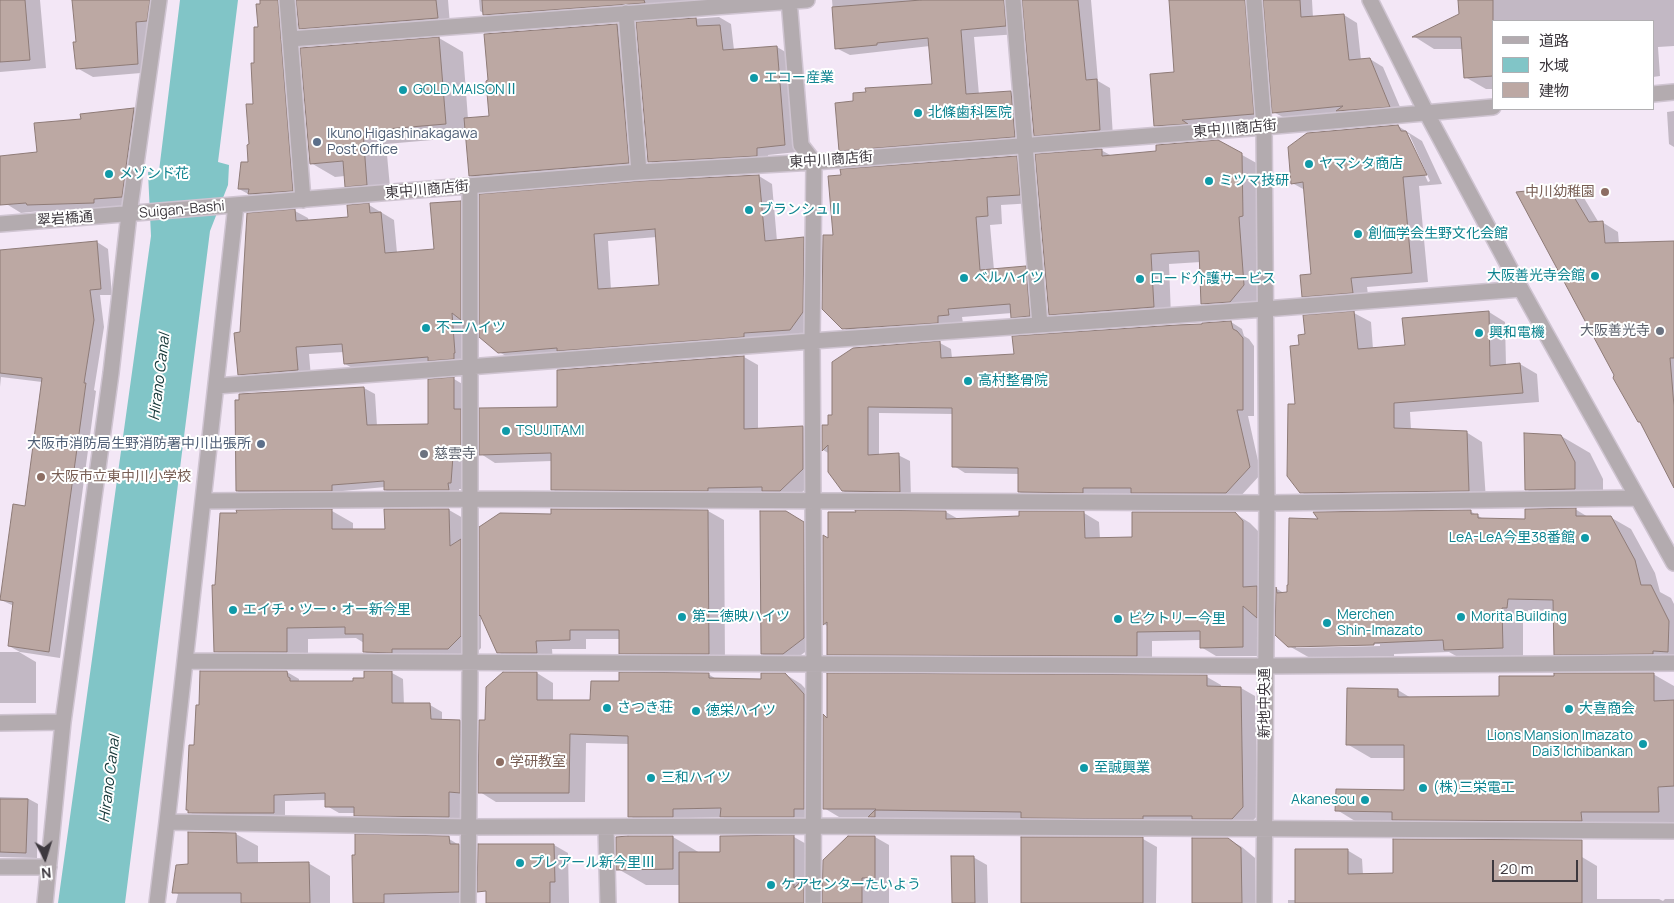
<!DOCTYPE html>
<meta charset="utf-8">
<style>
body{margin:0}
#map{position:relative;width:1674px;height:903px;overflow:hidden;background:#f3e7f6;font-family:Manrope,"Noto Sans JP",sans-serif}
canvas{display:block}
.legend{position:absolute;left:1492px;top:20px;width:162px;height:90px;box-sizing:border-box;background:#fff;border:1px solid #b1afb2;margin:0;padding:6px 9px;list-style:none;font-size:15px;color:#3d383e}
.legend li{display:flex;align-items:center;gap:10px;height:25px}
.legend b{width:25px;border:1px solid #b1afb2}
.north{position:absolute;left:20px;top:833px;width:50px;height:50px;-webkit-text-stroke:4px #fff;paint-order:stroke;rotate:175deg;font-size:14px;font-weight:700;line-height:20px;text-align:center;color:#3d383e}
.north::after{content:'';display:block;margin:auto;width:18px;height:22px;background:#3d383e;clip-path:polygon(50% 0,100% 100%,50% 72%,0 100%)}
.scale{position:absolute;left:1492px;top:860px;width:86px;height:22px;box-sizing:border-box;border:2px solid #3d383e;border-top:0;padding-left:6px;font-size:15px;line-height:18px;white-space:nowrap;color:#3d383e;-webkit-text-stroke:4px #fff;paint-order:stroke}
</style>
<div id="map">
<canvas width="1674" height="903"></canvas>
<ul class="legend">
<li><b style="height:6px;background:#b3abaf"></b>道路</li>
<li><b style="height:14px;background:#81c5c7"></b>水域</li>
<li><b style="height:14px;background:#bca8a3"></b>建物</li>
</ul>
<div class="north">N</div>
<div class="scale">20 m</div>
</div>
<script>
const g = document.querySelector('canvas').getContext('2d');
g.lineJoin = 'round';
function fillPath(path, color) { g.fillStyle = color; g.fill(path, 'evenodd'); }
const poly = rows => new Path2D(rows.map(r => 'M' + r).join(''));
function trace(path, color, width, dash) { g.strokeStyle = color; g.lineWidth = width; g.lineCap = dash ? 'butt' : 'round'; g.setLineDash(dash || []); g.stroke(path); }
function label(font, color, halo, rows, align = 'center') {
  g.font = font + ' Manrope,"Noto Sans JP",sans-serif'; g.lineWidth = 4; g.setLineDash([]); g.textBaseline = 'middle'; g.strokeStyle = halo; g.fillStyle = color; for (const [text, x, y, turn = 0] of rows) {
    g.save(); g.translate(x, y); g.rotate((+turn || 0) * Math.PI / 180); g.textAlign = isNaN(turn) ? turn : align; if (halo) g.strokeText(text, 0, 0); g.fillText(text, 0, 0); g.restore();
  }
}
fillPath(poly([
 [180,0,238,0,218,162,229,165,228,185,210,231,125,903,58,903,151,236,148,172,159,171]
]), '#81c5c7');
fillPath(poly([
 [0,0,40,0,46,68,0,72],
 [73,0,164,0,153,72,93,77,77,68,77,43],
 [261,0,297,0,292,3,306,198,252,196,239,189,250,164],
 [297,0,448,0,450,25,313,36,300,28],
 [479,0,752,0,497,22,480,11],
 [832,0,1021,0,1017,4,1019,34,974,37,979,95,1011,92,1024,99,1028,144,853,158,840,150,855,102,934,85,930,46,850,55,836,48],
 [1024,0,1091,0,1098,81,1110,88,1113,137,1048,142,1035,135],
 [1170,0,1263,0,1259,3,1266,121,1169,133,1155,125,1176,73],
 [1265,0,1312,0,1313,18,1344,15,1357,23,1361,60,1370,59,1383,67,1403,114,1287,119,1273,112],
 [1459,0,1674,0,1674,46,1658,47,1660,76,1653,77,1653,21,1493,21,1493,89,1486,89,1465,77,1463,49,1434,49,1415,37,1460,15],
 [719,17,731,24,734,50,777,47,789,54,797,152,768,155,769,162,661,168,649,161,638,23],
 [617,25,629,32,640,170,482,182,470,176,467,137,386,144,391,198,370,200,346,186,345,176,335,177,311,163,439,38,463,52,468,119,491,117,486,35],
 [134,109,150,118,137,205,43,214,40,211,21,213,0,200,0,157,38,153,82,121,82,115],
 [1674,111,1674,147,1669,144,1667,112],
 [1398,126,1422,141,1442,184,1419,186,1428,282,1367,287,1369,302,1319,305,1303,296,1313,276,1305,190,1292,183],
 [1406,134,1409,134,1430,181,1428,182],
 [1217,141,1260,165,1261,226,1256,227,1262,296,1248,312,1220,314,1202,303,1201,262,1169,264,1171,317,1068,325,1050,314,1101,150,1112,156,1158,152],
 [1016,157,1031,165,1034,203,1001,205,1002,224,990,225,994,270,1025,268,1040,276,1044,324,1027,325,1012,317,1012,313,962,317,963,323,858,337,843,328,835,236],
 [759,176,772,184,777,241,804,238,817,246,816,320,804,337,513,360,499,352,481,196],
 [657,237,660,286,611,290,608,241],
 [1568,188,1584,198,1599,223,1602,222,1618,232,1619,244,1674,243,1674,485,1615,375],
 [460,202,474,210,467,366,358,371,345,364,344,352,309,354,311,377,252,382,239,374,241,334,295,211,308,218,309,222,349,218,369,205,394,220,397,253,435,250],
 [97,242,108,249,112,295,100,295,104,327,94,390,96,391,60,658,20,652,9,646,14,606,1,600,26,507,42,382,1,377,0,387,0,251],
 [1489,312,1505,322,1506,365,1520,364,1537,374,1539,402,1410,412,1411,430,1466,432,1482,442,1486,500,1318,502,1301,492,1296,406,1301,346,1306,335,1354,313,1371,322,1373,349,1406,346],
 [1231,322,1242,329,1244,336,1249,339,1254,346,1254,416,1248,416,1261,474,1238,499,1144,499,1136,494,1095,494,1095,499,1031,498,1019,492,1019,474,965,473,954,466,953,414,879,413,879,455,898,455,910,461,911,498,855,497,843,491,830,454,823,450,823,426,830,426,833,416,940,343,951,349,952,358,1015,355],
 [744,357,758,365,758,430,803,427,817,436,818,477,795,499,567,498,552,489,552,461,495,463,481,454,558,408],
 [454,379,464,385,463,462,462,489,459,489,459,495,396,496,385,490,385,487,343,491,343,496,248,497,237,491,364,388,375,394,377,426,430,425],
 [1561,436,1590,453,1603,479,1603,505,1554,506,1526,489],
 [1575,509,1588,517,1610,517,1631,529,1655,573,1660,592,1671,598,1674,604,1674,662,1575,666,1555,654,1554,611,1528,610,1528,619,1523,619,1523,659,1465,661,1449,652,1394,654,1394,656,1310,658,1289,646,1277,635,1277,589,1284,593,1288,593,1320,520,1470,511,1485,520,1526,520],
 [1380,644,1380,646,1296,648,1296,645],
 [449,510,470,522,471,546,481,552,552,515,708,511,724,520,725,663,636,662,620,653,620,639,586,639,586,649,552,649,553,662,515,662,498,652,481,614,481,648,469,660,386,664,365,652,364,643,356,638,308,639,308,664,236,663,215,651,332,511,353,523,353,530,386,530],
 [946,512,960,520,1084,513,1099,522,1100,539,1133,539,1234,513,1250,523,1258,531,1259,589,1272,597,1272,626,1258,618,1259,656,1216,656,1201,647,1201,640,1152,641,1152,664,844,663,829,654,829,627,824,624,824,537,830,540],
 [798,519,814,530,815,645,794,660,773,660,762,654],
 [0,652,19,652,36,662,36,703,0,703],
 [287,672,299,679,299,682,354,682,392,673,403,679,404,705,430,705,442,712,442,721,460,721,472,728,471,799,460,798,460,823,367,822,356,815,356,813,339,813,327,806,327,800,285,801,285,819,201,819,189,812,195,747],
 [537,673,553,683,553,701,591,702,620,682,708,674,718,680,762,680,785,674,801,684,820,704,810,825,738,826,723,817,689,818,689,826,646,826,630,816,630,744,586,743,585,802,496,802,480,792,486,721],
 [1653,674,1674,686,1674,825,1360,824,1337,810,1405,791,1405,758,1371,758,1347,744,1398,690,1411,698,1500,697,1555,677],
 [1207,677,1221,685,1221,688,1241,688,1255,696,1258,815,1247,827,1037,826,1026,819,889,818,889,825,884,825,870,817,839,817,824,808,824,716,829,719],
 [0,797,27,798,38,804,37,858,0,857],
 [189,833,236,834,258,846,258,864,308,863,330,876,330,903,176,903,178,894,174,892,189,865],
 [446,837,467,850,467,903,354,903],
 [673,837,700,853,721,853,794,837,808,845,818,903,680,903,680,885,646,885,618,869],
 [875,837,889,845,889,903,824,903],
 [1143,839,1157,847,1156,903,1023,903],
 [1228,839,1242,847,1255,858,1255,903,1193,903],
 [554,845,568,853,569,903,489,903,488,846],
 [1347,850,1362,859,1363,875,1394,875,1582,857,1597,866,1597,899,1659,899,1663,901,1665,899,1674,899,1674,903,1288,903,1288,900,1297,900],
 [973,857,987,865,988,903,954,903]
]), '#0003');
const building = poly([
 [0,0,25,0,30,60,0,62,0,0],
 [72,0,150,0,147,21,136,22,138,64,76,69,73,42,76,42,75,31,72,0],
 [260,0,278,0,293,191,248,194,249,189,238,189,241,162,248,162,247,145,249,144,246,104,253,104,251,63,254,63,254,27,258,27,256,4,260,4,260,0],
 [296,0,436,0,438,18,299,29,296,0],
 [482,0,644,0,645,3,483,15,482,0],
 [921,0,1004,0,1006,26,961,30,966,94,1011,91,1015,137,839,151,835,103,853,101,853,93,866,92,865,88,932,84,928,38,877,43,877,45,835,49,832,7,921,0],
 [1022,0,1078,0,1086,80,1097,79,1100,130,1034,136,1022,0],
 [1169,0,1245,0,1254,114,1182,120,1188,124,1154,126,1150,74,1174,72,1169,0],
 [1263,0,1300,0,1301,17,1344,14,1349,60,1370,58,1390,107,1336,111,1343,106,1272,113,1263,0],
 [1458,0,1493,0,1493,76,1464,78,1461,37,1412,37,1459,14,1458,0],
 [696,18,697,26,720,25,723,50,777,46,785,145,757,148,757,156,648,162,636,22,696,18],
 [617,24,629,163,469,176,464,118,489,116,486,81,488,80,484,34,617,24],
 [439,37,446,124,363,131,367,185,345,187,343,161,310,164,300,48,439,37],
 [134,108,122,197,94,199,94,203,27,205,26,203,0,205,0,156,37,152,34,123,81,119,80,114,134,108],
 [1398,125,1401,131,1406,131,1427,175,1403,177,1412,273,1351,278,1353,293,1302,297,1300,275,1311,274,1303,182,1291,184,1288,147,1307,133,1398,125],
 [1218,140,1242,153,1243,216,1239,217,1244,285,1230,302,1201,304,1199,251,1151,254,1154,307,1049,315,1035,154,1102,149,1102,156,1156,151,1156,145,1218,140],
 [1017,156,1020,195,987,197,988,216,976,217,980,270,1026,266,1030,316,1011,318,1010,304,948,309,949,315,938,316,938,323,842,329,822,309,823,235,833,235,828,176,841,175,840,169,1017,156],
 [759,175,765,241,804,237,803,312,790,330,744,333,744,337,557,351,557,348,498,353,479,337,479,194,640,181,759,175],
 [655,229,659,285,598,289,594,234,655,229],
 [1568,187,1589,222,1603,221,1605,243,1674,241,1674,358,1670,358,1674,406,1674,488,1640,422,1638,422,1613,378,1614,375,1516,192,1568,187],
 [461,201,461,320,452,313,455,353,454,353,454,359,428,361,428,357,344,364,342,344,296,347,298,370,238,375,234,333,240,332,247,213,295,209,296,221,348,217,347,205,369,203,370,213,381,212,385,253,434,249,430,203,461,201],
 [97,241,101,289,90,290,94,320,84,383,86,383,49,652,8,646,13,602,0,600,13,504,25,506,42,378,0,373,0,250,97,241],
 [1354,311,1358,349,1405,345,1402,318,1489,311,1490,366,1520,363,1523,393,1394,403,1394,428,1467,431,1469,491,1300,493,1287,476,1288,404,1295,404,1290,346,1299,345,1298,335,1305,334,1303,315,1354,311],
 [1231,321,1233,329,1237,331,1243,338,1243,410,1237,410,1250,467,1226,493,1131,493,1131,488,1083,488,1083,493,1018,492,1018,468,952,467,952,408,868,407,868,455,899,453,900,492,842,491,828,472,828,445,822,451,822,425,828,425,828,415,832,415,832,362,853,348,940,341,941,358,996,355,1014,354,1012,336,1177,325,1202,324,1202,323,1231,321],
 [744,356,744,429,803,426,803,469,780,491,762,491,762,487,708,488,708,491,551,490,551,453,479,455,479,408,557,407,557,370,744,356],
 [454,377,454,409,461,409,461,456,453,456,451,483,448,483,449,490,384,490,384,481,332,485,332,491,236,491,235,400,239,400,239,394,364,387,367,425,428,424,428,379,454,377],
 [1524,433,1561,435,1575,462,1575,489,1525,490,1524,433],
 [1576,508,1576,516,1611,516,1635,560,1641,585,1651,585,1669,621,1668,652,1653,651,1653,654,1554,655,1553,600,1508,599,1507,608,1502,608,1503,648,1444,650,1443,640,1374,643,1374,645,1288,647,1275,635,1276,587,1277,593,1287,592,1287,585,1288,585,1289,518,1318,519,1313,512,1471,510,1471,514,1478,514,1478,518,1525,519,1525,509,1576,508],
 [332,509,332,529,385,529,384,509,449,509,450,546,461,539,461,636,448,649,392,649,392,653,363,652,363,634,345,634,345,627,287,628,287,652,214,652,212,585,215,585,220,513,237,513,236,510,332,509],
 [551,509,708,510,709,654,619,654,619,630,570,630,570,640,536,641,537,653,497,653,480,615,479,616,479,527,500,513,551,514,551,509],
 [855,510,946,511,946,519,1019,516,1019,511,1084,511,1085,538,1132,537,1132,512,1235,512,1243,521,1243,587,1257,586,1257,618,1243,606,1243,647,1200,648,1200,631,1137,632,1137,656,827,655,827,622,823,625,823,535,828,538,828,512,856,512,855,510],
 [760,511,786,511,804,522,804,638,783,654,761,654,760,511],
 [200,671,287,671,288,677,290,678,290,681,353,681,353,678,364,678,364,671,392,671,392,703,430,703,431,719,460,720,460,793,449,792,449,817,354,816,354,807,325,807,325,793,274,795,274,813,188,813,188,810,186,810,189,745,194,745,196,705,199,705,200,671],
 [503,672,537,672,537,700,590,700,591,681,619,681,619,672,709,673,709,678,761,679,761,673,785,673,804,694,804,809,794,809,794,817,720,817,721,808,673,809,673,817,628,817,628,736,570,734,569,793,478,793,479,720,485,720,486,687,503,672],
 [827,673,1207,675,1207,686,1241,687,1243,807,1232,819,1192,819,1192,816,1143,816,1143,819,1021,818,1021,812,875,810,875,817,868,817,876,809,823,809,823,714,827,718,827,673],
 [1554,673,1654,673,1654,701,1674,700,1674,786,1658,787,1659,812,1581,812,1582,821,1392,820,1392,812,1335,811,1336,789,1404,790,1404,745,1346,745,1347,688,1398,689,1398,697,1499,696,1499,676,1554,676,1554,673],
 [0,799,28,799,26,853,0,852,0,799],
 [188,832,236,833,237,863,309,862,310,903,241,903,241,893,172,893,176,865,188,864,188,832],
 [355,834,449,836,450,844,459,844,459,892,384,894,384,903,353,903,352,855,355,855,355,834],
 [794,835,794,888,804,878,804,903,679,903,679,852,720,852,720,836,794,835],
 [628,836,673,836,673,869,616,870,616,837,628,836],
 [848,836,875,836,875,878,862,878,862,903,822,903,823,860,848,836],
 [1021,837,1143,837,1143,903,1021,903,1021,837],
 [1192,838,1228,838,1241,848,1242,903,1192,903,1192,838],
 [1393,839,1582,840,1582,903,1295,903,1295,849,1348,849,1348,874,1393,873,1393,839],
 [478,844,554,844,555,882,550,882,550,903,486,903,486,891,477,892,478,844],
 [951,856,974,856,975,903,952,903,951,856]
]);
fillPath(building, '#bca8a3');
trace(building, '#8e7b77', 1);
const minor = poly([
 [287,0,303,200],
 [789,0,801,145,814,162,812,341,814,665,813,903],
 [1013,0,1040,325],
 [1254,0,1264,127,1267,503,1264,903],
 [1370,0,1426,112,1521,289,1674,563],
 [626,13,639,172],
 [290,39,807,0],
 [1653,94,1674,92],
 [0,224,639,172,814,162,1264,127,1493,107],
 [216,386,812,341,1265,309,1521,289],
 [203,501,470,499,1267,503,1637,498],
 [185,661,1265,666,1674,663],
 [0,723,63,722],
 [167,822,469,827,813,826,1674,831],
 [606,827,608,903],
 [0,867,49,867],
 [45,903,63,722,111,373,129,214,159,0],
 [157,903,167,822,236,205],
 [468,903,470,663,470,187]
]);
trace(minor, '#cfc4d1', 18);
trace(minor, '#b3abaf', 15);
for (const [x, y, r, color] of [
 [754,78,5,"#0f9aa8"],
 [403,90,5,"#0f9aa8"],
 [918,113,5,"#0f9aa8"],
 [317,142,5,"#5c6f8a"],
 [1309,164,5,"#0f9aa8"],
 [109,174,5,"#0f9aa8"],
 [1209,181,5,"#0f9aa8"],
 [1605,192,5,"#8d6e63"],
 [749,210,5,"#0f9aa8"],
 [1358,234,5,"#0f9aa8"],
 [1595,276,5,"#0f9aa8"],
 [964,278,5,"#0f9aa8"],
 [1140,279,5,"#0f9aa8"],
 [426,328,5,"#0f9aa8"],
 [1660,331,5,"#6b7280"],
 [1479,333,5,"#0f9aa8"],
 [968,381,5,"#0f9aa8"],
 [506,431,5,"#0f9aa8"],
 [261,444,5,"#5c6f8a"],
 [424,454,5,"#6b7280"],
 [41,477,5,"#8d6e63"],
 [1585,538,5,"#0f9aa8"],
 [233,610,5,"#0f9aa8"],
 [682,617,5,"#0f9aa8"],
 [1461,617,5,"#0f9aa8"],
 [1118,619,5,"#0f9aa8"],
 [1327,623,5,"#0f9aa8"],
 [607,708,5,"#0f9aa8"],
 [1569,709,5,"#0f9aa8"],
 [696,711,5,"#0f9aa8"],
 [1643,744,5,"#0f9aa8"],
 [500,762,5,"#8d6e63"],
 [1084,768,5,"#0f9aa8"],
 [651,778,5,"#0f9aa8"],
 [1423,788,5,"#0f9aa8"],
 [1365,800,5,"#0f9aa8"],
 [520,863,5,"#0f9aa8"],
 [771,885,5,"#0f9aa8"]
]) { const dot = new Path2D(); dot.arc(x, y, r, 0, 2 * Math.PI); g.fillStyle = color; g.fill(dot); trace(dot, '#fff', 2); }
label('14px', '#0d838f', '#fff', [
 ["エコー産業",764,78],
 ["GOLD MAISONⅡ",413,90],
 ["北條歯科医院",928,113],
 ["ヤマシタ商店",1319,164],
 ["メゾンド花",119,174],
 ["ミツマ技研",1219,181],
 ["ブランシュⅡ",759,210],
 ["創価学会生野文化会館",1368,234],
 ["大阪善光寺会館",1585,276,"right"],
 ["ベルハイツ",974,278],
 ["ロード介護サービス",1150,279],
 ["不二ハイツ",436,328],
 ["興和電機",1489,333],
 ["高村整骨院",978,381],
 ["TSUJITAMI",516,431],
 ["LeA-LeA今里38番館",1575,538,"right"],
 ["エイチ・ツー・オー新今里",243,610],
 ["Merchen",1337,615],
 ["Shin-Imazato",1337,631],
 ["第二徳映ハイツ",692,617],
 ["Morita Building",1471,617],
 ["ビクトリー今里",1128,619],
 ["さつき荘",617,708],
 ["大喜商会",1579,709],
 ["徳栄ハイツ",706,711],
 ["Lions Mansion Imazato",1633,736,"right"],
 ["Dai3 Ichibankan",1633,752,"right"],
 ["至誠興業",1094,768],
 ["三和ハイツ",661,778],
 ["(株)三栄電工",1433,788],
 ["Akanesou",1355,800,"right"],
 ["プレアール新今里Ⅲ",530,863],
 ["ケアセンターたいよう",781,885]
], 'left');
label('14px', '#3d383e', '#fff', [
 ["東中川商店街",1235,129,-5],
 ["東中川商店街",831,160,-4],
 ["東中川商店街",427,190,-5],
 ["Suigan-Bashi",182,210,-5],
 ["翠岩橋通",65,219,-4],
 ["新地中央通",1265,703,-90]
]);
label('14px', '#4e5e75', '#fff', [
 ["Ikuno Higashinakagawa",327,134],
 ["Post Office",327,150],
 ["大阪市消防局生野消防署中川出張所",251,444,"right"]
], 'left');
label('14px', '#785e54', '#fff', [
 ["中川幼稚園",1595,192,"right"],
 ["大阪市立東中川小学校",51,477],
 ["学研教室",510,762]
], 'left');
label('14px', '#5b616d', '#fff', [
 ["大阪善光寺",1650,331],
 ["慈雲寺",434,454,"left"]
], 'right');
label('italic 15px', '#133536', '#fff', [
 ["Hirano Canal",160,377,-83],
 ["Hirano Canal",110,779,-83]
]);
</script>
